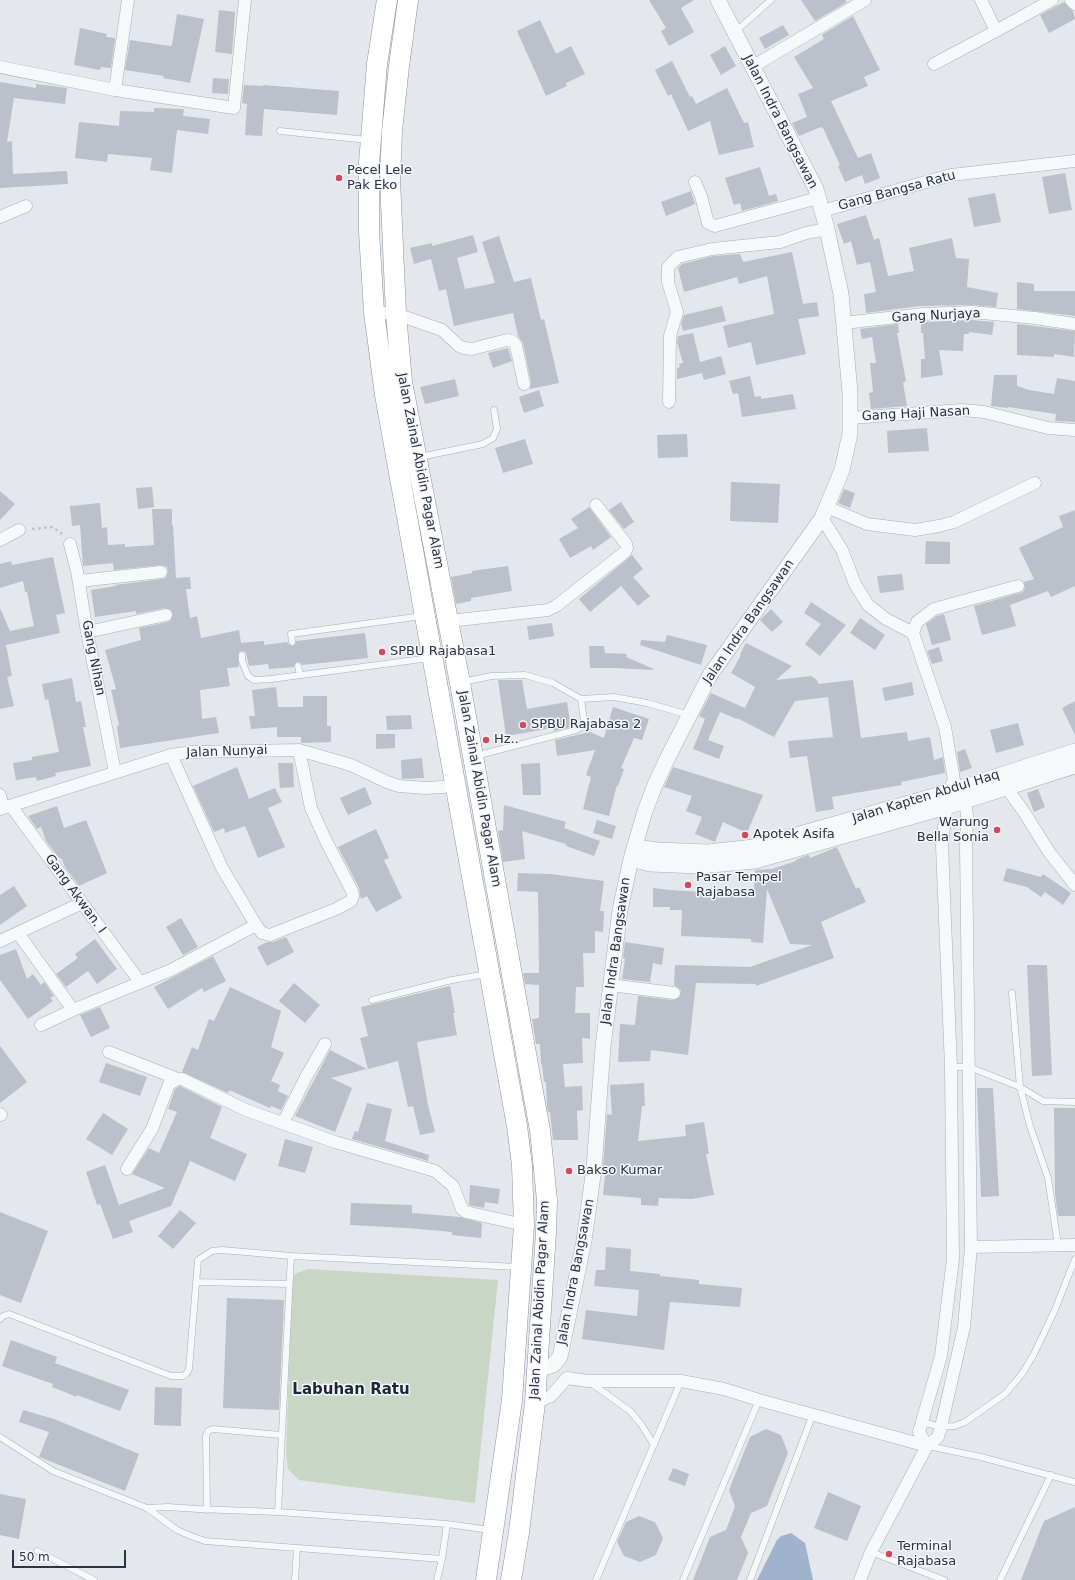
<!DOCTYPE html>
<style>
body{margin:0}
#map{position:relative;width:1075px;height:1580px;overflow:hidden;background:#e4e7ec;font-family:"DejaVu Sans",sans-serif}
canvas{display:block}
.scale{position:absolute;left:12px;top:1550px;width:114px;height:18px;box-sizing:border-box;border:2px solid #2b3445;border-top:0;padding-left:5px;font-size:12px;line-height:14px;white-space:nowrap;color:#2b3445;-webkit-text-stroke:3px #f4f6f9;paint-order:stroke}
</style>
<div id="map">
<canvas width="1075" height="1580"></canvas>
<div class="scale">50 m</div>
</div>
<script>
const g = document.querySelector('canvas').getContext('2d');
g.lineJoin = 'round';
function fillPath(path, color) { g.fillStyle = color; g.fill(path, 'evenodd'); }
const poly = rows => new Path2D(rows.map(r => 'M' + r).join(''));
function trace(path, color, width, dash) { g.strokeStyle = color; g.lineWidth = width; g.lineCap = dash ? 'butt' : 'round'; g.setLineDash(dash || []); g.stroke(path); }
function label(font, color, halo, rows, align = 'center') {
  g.font = font + ' "DejaVu Sans",sans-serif'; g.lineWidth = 3; g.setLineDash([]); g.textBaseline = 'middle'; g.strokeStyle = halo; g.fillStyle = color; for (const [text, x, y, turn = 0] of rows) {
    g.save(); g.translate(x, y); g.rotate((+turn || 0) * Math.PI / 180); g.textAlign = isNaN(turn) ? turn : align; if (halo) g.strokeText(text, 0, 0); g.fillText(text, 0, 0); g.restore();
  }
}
fillPath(poly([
 [308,1269,498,1280,475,1503,299,1480,288,1469,286,1454,292,1283,295,1274]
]), '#c9d6c5');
fillPath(poly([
 [791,1533,805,1543,813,1580,757,1580,777,1540,781,1536]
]), '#9fb4cc');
fillPath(poly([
 [649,0,694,0,681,8,694,32,669,46,661,31,666,28],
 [801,0,845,0,847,2,815,21],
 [1064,2,1073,11,1075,19,1049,33,1040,15],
 [219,10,235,12,232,54,215,52],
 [177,14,204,19,190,83,163,78,164,76,125,70,130,40,170,46,172,45],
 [853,16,880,70,864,77,868,86,831,101,858,158,871,153,880,178,865,184,862,175,845,182,838,166,840,165,823,128,821,127,799,136,792,123,807,117,798,94,813,88,794,57,824,39,822,35,823,34],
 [540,20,556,54,571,46,585,74,566,83,567,86,546,96,517,31],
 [783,25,789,35,765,49,759,38],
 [80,28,107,34,106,37,115,38,111,68,101,67,100,70,74,65],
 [725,46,736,66,721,75,710,55],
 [672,61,690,97,692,96,696,104,727,88,744,123,748,122,754,147,719,155,710,121,688,131,671,94,668,96,655,70],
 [213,78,229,79,228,94,212,93],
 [0,82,36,88,36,84,67,88,65,104,14,98,7,142,12,141,13,174,67,171,68,184,0,188],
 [244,85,263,86,263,85,339,91,337,115,264,109,262,136,245,135,247,104,242,103],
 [154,108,184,109,183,116,210,119,208,134,177,130,172,173,150,170,152,158,108,154,107,162,75,158,79,122,119,126,120,111,154,112],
 [760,167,769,196,776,194,778,201,742,211,740,203,734,205,725,178],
 [1065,173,1072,210,1049,214,1042,177],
 [691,191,695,204,666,216,661,202],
 [995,193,1001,222,974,227,968,198],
 [866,215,874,240,879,238,888,276,914,271,909,248,952,238,956,258,969,259,967,287,998,293,996,307,972,305,920,306,866,313,864,294,876,292,870,262,857,265,851,241,844,244,837,224],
 [473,235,478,252,457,258,465,289,495,283,482,242,499,236,514,282,531,278,541,320,544,319,559,383,530,389,531,382,523,343,518,336,513,313,454,326,446,289,439,291,431,259,414,264,410,248,432,243,432,246],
 [792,252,803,304,817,302,819,316,798,319,806,354,756,365,751,342,728,348,723,326,774,314,767,276,739,284,737,277,684,292,678,268,682,264,713,256,740,254,743,262],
 [1017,282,1034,284,1034,291,1075,291,1075,316,1017,309],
 [722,306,726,321,683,331,681,324,684,315],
 [972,320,994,322,992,335,969,332,969,334,964,334,963,351,939,350,943,375,921,378,921,359,925,359,923,333,921,333,921,322],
 [898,324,899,333,897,333,906,381,903,383,907,406,871,409,869,393,873,392,870,363,876,363,872,337,862,339,860,329],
 [1017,324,1075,331,1074,357,1054,354,1054,357,1017,355],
 [693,333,700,362,721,356,726,374,704,380,702,373,677,379,677,368,680,367,679,364,683,363,677,342,678,336],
 [508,348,512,361,493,368,488,353],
 [994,375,1017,375,1017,386,1029,390,1054,394,1057,378,1075,381,1075,422,1055,421,1056,414,1008,407,1008,408,991,406],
 [750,376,755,397,761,396,761,399,793,394,796,409,742,417,738,393,733,394,729,381],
 [455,379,459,396,425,404,420,387],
 [539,390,544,406,524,413,519,397],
 [927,428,929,451,888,453,887,431],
 [687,434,688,457,658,458,657,435],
 [525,439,533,464,503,473,495,448],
 [731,482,780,484,778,523,730,521],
 [152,487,154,507,138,509,136,488],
 [844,489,855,493,850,508,838,503],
 [0,491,15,504,0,520],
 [621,502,634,522,624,529,609,510],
 [100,503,102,528,107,527,108,545,125,544,125,547,154,545,152,509,172,509,172,525,173,525,176,578,190,577,191,589,186,589,190,618,197,616,201,638,239,630,241,643,264,641,264,645,287,642,289,645,292,646,295,645,296,641,365,633,368,658,302,665,301,663,297,662,295,663,294,667,269,669,268,664,249,666,246,652,240,651,238,655,239,667,227,668,230,686,200,690,202,719,216,717,219,733,120,748,117,726,119,725,111,690,116,689,105,650,141,640,139,628,168,622,171,620,173,614,171,610,165,608,136,614,136,611,95,617,91,590,116,586,115,585,162,579,166,578,168,572,167,567,161,565,114,570,113,563,83,566,80,525,72,526,70,506],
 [589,507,611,537,593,550,591,546,570,558,559,539,578,528,571,519],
 [1075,510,1075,586,1051,597,1048,591,1010,605,1016,626,982,635,974,606,1023,592,1025,588,1024,582,1034,579,1019,548,1063,527,1059,516],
 [926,541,950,542,950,564,925,564],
 [632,555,643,569,633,577,650,596,638,606,621,586,590,612,579,599],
 [53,557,65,613,56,615,60,633,6,645,12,676,7,677,14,706,0,709,0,608,10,631,34,626,27,592,25,592,23,581,0,588,0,564,11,561,12,565],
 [508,566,512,591,471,598,471,601,456,604,451,577,472,573,472,571],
 [902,574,904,590,880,593,877,576],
 [811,602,846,625,820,656,805,644,821,624,804,613],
 [771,609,783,622,772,632,760,620],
 [944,614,951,640,932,645,926,624,937,616],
 [860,618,885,635,875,650,850,633],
 [552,623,554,636,529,640,527,626],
 [667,635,707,645,701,665,640,645,641,640,665,642],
 [746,643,792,666,776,680,811,676,817,680,818,684,853,680,861,738,907,732,908,741,930,737,934,760,943,757,945,773,901,782,902,785,832,797,834,809,816,812,807,756,790,758,788,741,833,737,828,697,795,701,774,737,737,718,737,719,720,712,708,740,724,746,719,759,693,749,705,719,699,716,711,693,745,708,755,687,731,673,741,655,740,654],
 [589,646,604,646,605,653,627,654,626,657,654,669,653,670,616,668,590,668],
 [939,647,943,661,932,664,927,651],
 [72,678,76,702,81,701,86,727,83,727,91,766,55,773,56,776,37,781,36,777,16,780,13,763,32,760,32,757,59,752,48,699,45,700,42,684],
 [498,680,522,680,527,709,567,702,571,727,554,731,553,728,506,736],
 [912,682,914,695,885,701,882,688],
 [276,687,278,707,303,707,303,696,327,696,327,726,331,726,331,742,303,743,301,743,301,737,277,737,277,727,251,729,249,716,255,716,252,690],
 [1075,701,1075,735,1062,708],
 [613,707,649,719,642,740,634,738,621,768,624,769,618,786,617,785,609,816,583,809,591,777,586,775,595,750,557,756,555,740,590,732,604,738],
 [411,715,412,729,387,730,386,716],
 [1018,723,1024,745,996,753,990,730],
 [376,734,395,734,395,748,376,749],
 [965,749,972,768,960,772,957,752],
 [422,758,424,778,402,779,401,760],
 [278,763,293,763,294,787,280,788],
 [540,763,541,795,523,795,521,764],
 [237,767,249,799,275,788,282,802,268,808,285,847,258,858,245,826,225,833,224,828,214,832,193,786],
 [673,767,763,795,747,833,723,822,715,842,695,834,702,817,686,811,692,796,664,787],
 [365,787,372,804,348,815,340,798],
 [1038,789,1045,807,1034,812,1027,793],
 [504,805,566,822,564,828,600,841,594,856,566,846,566,844,522,831,525,859,503,862,498,831,503,830],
 [57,806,64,828,86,820,107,873,79,886,65,867,61,858,59,858,46,841,41,827,37,829,28,816],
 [597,820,616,826,612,839,593,833],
 [376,829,389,858,384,860,402,898,376,912,367,896,361,899,359,888,338,847],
 [837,847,856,889,859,887,866,902,821,922,834,958,756,986,756,984,696,983,688,1055,651,1050,650,1061,618,1062,620,1024,635,1025,638,996,673,1000,680,997,681,990,674,985,675,965,750,967,812,945,790,944,767,889,763,943,751,942,751,939,681,936,682,910,670,910,670,907,653,907,653,888,670,890,701,892,701,894,728,897,728,890,754,890,755,870,772,869,796,861,796,860,805,856,809,855,810,858],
 [1007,868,1041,877,1043,874,1071,893,1063,905,1045,892,1041,897,1027,887,1003,881],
 [518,873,551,874,604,881,600,911,604,911,603,932,595,931,595,953,583,953,584,987,576,987,575,1013,590,1013,590,1039,582,1038,583,1063,563,1064,565,1087,582,1086,583,1110,577,1111,578,1140,553,1140,550,1112,548,1112,547,1107,546,1082,544,1082,542,1064,541,1064,540,1044,536,1044,532,1019,539,1018,539,985,525,984,523,973,539,973,538,892,517,891],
 [14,886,27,906,0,925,0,895],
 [181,918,198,947,183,955,166,927],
 [286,937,294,952,267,966,257,947,267,942,273,942],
 [95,939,117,969,97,984,88,971,66,987,56,974,78,958,75,954],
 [625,942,664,948,662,965,653,963,650,982,622,979,625,959,623,958],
 [16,949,27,979,33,974,41,985,44,982,54,996,50,998,53,1001,28,1019,0,980,0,955],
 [213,956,226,981,204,992,202,988,168,1009,154,987],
 [1027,965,1047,965,1052,1075,1032,1076],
 [294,983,320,1005,305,1023,279,1001],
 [450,986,455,1013,453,1013,457,1035,417,1042,428,1105,435,1132,420,1135,413,1106,408,1107,398,1061,368,1069,360,1038,368,1036,361,1007],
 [230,987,281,1011,271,1047,284,1053,271,1081,280,1085,278,1091,288,1096,281,1110,271,1106,270,1108,229,1090,228,1093,182,1072,192,1047,198,1050,209,1019,214,1021],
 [100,1007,110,1028,91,1037,80,1015],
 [0,1046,27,1082,0,1103],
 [330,1050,367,1069,331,1078,352,1088,335,1132,295,1116],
 [106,1063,147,1077,140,1096,99,1082],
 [644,1083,645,1106,642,1106,638,1141,686,1136,685,1125,704,1122,709,1154,706,1154,714,1195,692,1199,659,1198,658,1206,641,1205,641,1198,603,1195,606,1166,603,1166,607,1114,612,1115,610,1085],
 [180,1086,222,1107,210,1138,247,1154,235,1181,190,1161,171,1206,129,1221,133,1232,113,1239,100,1204,97,1205,86,1172,105,1165,119,1205,165,1188,132,1174,149,1148,159,1153,177,1112,168,1109,175,1089],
 [977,1088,993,1088,999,1196,981,1197],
 [367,1103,392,1109,385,1141,429,1155,428,1161,352,1139,355,1131,358,1132],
 [1054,1108,1075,1108,1075,1216,1058,1216,1055,1194],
 [103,1113,128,1129,112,1155,86,1139],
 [285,1139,313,1147,305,1173,278,1166],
 [470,1185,500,1189,498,1204,485,1202,484,1208,469,1205],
 [351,1203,412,1205,412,1213,460,1217,482,1223,481,1238,452,1235,452,1232,407,1228,350,1225],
 [180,1210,196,1223,173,1249,158,1236],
 [0,1212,48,1231,21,1303,0,1295],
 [606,1247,631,1249,630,1271,660,1274,660,1276,699,1280,699,1284,742,1288,740,1307,670,1302,664,1350,582,1339,586,1310,637,1316,639,1290,594,1286,596,1270,605,1270],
 [227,1298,284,1300,279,1410,223,1408],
 [11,1340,57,1357,55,1363,129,1390,120,1411,77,1395,77,1397,52,1387,53,1384,2,1366],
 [155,1387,182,1388,181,1426,154,1425],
 [23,1410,54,1419,139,1454,125,1491,39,1457,49,1432,19,1422],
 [766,1429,781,1435,788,1453,767,1506,751,1513,741,1537,748,1553,737,1580,693,1580,710,1537,726,1530,735,1506,729,1490,750,1437],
 [673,1468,689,1474,685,1486,668,1480],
 [828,1492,861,1506,847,1541,814,1528],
 [0,1494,26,1499,19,1539,0,1535],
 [1075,1507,1075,1580,1021,1580,1044,1521],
 [639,1516,655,1522,663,1538,656,1555,640,1562,624,1556,617,1542,626,1522]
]), '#bbc0ca');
const service = poly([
 [735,32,771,0],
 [280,131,368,140],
 [420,457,483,444,493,438,497,429,494,410],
 [292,642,291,634,422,616],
 [242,655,242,661,248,676,254,680,271,679,430,658],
 [298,666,300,675],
 [462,682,492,676,525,675,553,683,581,699,614,697,647,703,689,715],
 [475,756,576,730,581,727,584,721,581,699],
 [1012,993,1020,1087,1043,1101,1075,1102],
 [372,1000,452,980,487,974],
 [951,1067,969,1067,1020,1087,1030,1126,1048,1178,1058,1245],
 [196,1282,289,1284],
 [0,1319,3,1316,9,1314,171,1376,183,1376,187,1373,189,1369,198,1260,212,1251,222,1250,291,1256],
 [591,1383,630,1411,641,1424,654,1445],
 [922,1422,941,1427,955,1426,965,1422,1005,1394,1022,1374,1034,1354,1054,1312,1075,1259],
 [0,1437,53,1471,147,1508,177,1530,191,1536,205,1541,442,1559],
 [928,1446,981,1457,1075,1482],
 [147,1508,168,1507,198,1509,278,1512,447,1524,490,1530],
 [207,1510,206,1436,208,1431,213,1429,281,1435],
 [278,1512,291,1256,518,1267],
 [37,1551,94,1580],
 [871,1552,944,1580],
 [295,1580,297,1548],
 [437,1580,442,1559,447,1524],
 [596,1580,681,1381],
 [683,1580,759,1400],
 [750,1580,813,1414],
 [1000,1580,1051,1475]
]);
const minor = poly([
 [981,0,996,31,1052,0],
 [1071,0,1075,4],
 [934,64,996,31],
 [0,67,115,90,234,108,245,0],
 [752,67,865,0],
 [115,90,128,0],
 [695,182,701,196,708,223,715,226,818,198],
 [822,211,951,175,1075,161],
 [0,217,26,206],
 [374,312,396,314,442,330,459,346,464,348,472,349,507,340,512,341,516,345,524,384],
 [844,323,923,314,972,312,1035,318,1075,324],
 [669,402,670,336,677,312,668,282,668,267,678,257,712,249,780,242,806,233,827,229],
 [850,418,962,410,984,412,1048,428,1075,430],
 [827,507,867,524,915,530,939,526,954,522,1035,483],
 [822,518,842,550,855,584,868,605,886,619,913,633,945,727,954,780,948,792,942,846,951,1067,953,1259,941,1356,919,1432,927,1446],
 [0,540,19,530],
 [70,544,77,571,87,632,115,772],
 [79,581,161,572],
 [449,621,548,610,556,606,625,552,627,548,626,544,596,505],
 [87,632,166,615],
 [913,633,917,622,934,609,1018,586],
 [171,755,222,868,256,925,262,933,270,935,336,909,351,901,353,896,352,891,326,841,311,808,299,750],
 [1006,787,1024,812,1049,852,1075,885],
 [0,795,3,808],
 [11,806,140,982],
 [0,809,171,755,192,752,299,750,351,765,387,782,399,786,426,788,456,786],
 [18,933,73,1010],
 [0,941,82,903],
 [610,985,674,993],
 [41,1025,73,1010,171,970,256,925],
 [109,1052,178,1079],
 [0,1114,1,1115],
 [283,1123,306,1077,325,1044],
 [127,1169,152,1129,169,1084,178,1079,182,1079,246,1110,335,1142,435,1171,453,1186,462,1209,466,1212,524,1225],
 [971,1247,1075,1245],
 [535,1403,551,1396,567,1378,588,1381,681,1381,724,1389,759,1400,927,1446],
 [860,1580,871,1552,927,1446,938,1437,941,1427,964,1327,971,1247,966,848,967,816,964,792]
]);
const tertiary = poly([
 [634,847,658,850,708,852,754,847,948,792,1075,751],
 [631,859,650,864,700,866,755,861,946,807,1075,766],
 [537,1370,553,1365,560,1357,584,1241,594,1168,603,1047,620,910,631,859,645,811,655,785,667,759,710,675,822,518,842,470,850,434,850,392,841,294,827,229,816,189,718,0]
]);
const trunk = poly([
 [387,0,377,64,369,163,369,232,374,312,385,395,517,1126,522,1165,524,1225,512,1400,486,1580],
 [408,0,399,66,392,131,390,180,396,314,402,382,460,683,530,1076,540,1130,547,1200,546,1232,535,1403,519,1532,511,1580]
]);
trace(service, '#a9aeb7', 7);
trace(minor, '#a9aeb7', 13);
trace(tertiary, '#a9aeb7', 16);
trace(trunk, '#8b94a3', 21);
trace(poly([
 [32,529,53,527,62,534]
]), '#c2c5cb', 2.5, [3, 3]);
trace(service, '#f7f8fa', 6);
trace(minor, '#f7f8fa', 12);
trace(tertiary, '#f7f8fa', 15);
trace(trunk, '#fff', 20);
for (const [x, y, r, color] of [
 [339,178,4,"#d1495b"],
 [382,652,4,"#d1495b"],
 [523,725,4,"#d1495b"],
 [486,740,4,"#d1495b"],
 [997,830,4,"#d1495b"],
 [745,835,4,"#d1495b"],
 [688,885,4,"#d1495b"],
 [569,1171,4,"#d1495b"],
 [889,1554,4,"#d1495b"]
]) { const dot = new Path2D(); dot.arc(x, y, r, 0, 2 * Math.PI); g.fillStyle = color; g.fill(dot); trace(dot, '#f4f6f9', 1.5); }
label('13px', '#2b3445', '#f4f6f9', [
 ["Jalan Indra Bangsawan",780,122,63],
 ["Gang Bangsa Ratu",897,191,-15],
 ["Gang Nurjaya",936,316,-3],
 ["Gang Haji Nasan",916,414,-3],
 ["Jalan Zainal Abidin Pagar Alam",420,471,79],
 ["Jalan Indra Bangsawan",749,622,-55],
 ["Gang Nihan",93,658,79],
 ["Jalan Nunyai",227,752,-2],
 ["Jalan Zainal Abidin Pagar Alam",479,789,80],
 ["Jalan Kapten Abdul Haq",926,797,-17],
 ["Gang Akwan. I",75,894,54],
 ["Jalan Indra Bangsawan",616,951,-82],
 ["Jalan Indra Bangsawan",576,1272,-79],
 ["Jalan Zainal Abidin Pagar Alam",540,1300,-87]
]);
label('13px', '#2b3445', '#f4f6f9', [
 ["Pecel Lele",347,171],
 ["Pak Eko",347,186],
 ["SPBU Rajabasa1",390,652],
 ["SPBU Rajabasa 2",531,725],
 ["Hz..",494,740],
 ["Warung",989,823,"right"],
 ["Bella Sonia",989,838,"right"],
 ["Apotek Asifa",753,835],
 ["Pasar Tempel",696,878],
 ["Rajabasa",696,893],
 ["Bakso Kumar",577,1171],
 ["Terminal",897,1547],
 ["Rajabasa",897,1562]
], 'left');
label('bold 15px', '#1d2536', '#f4f6f9', [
 ["Labuhan Ratu",351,1390]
]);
</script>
